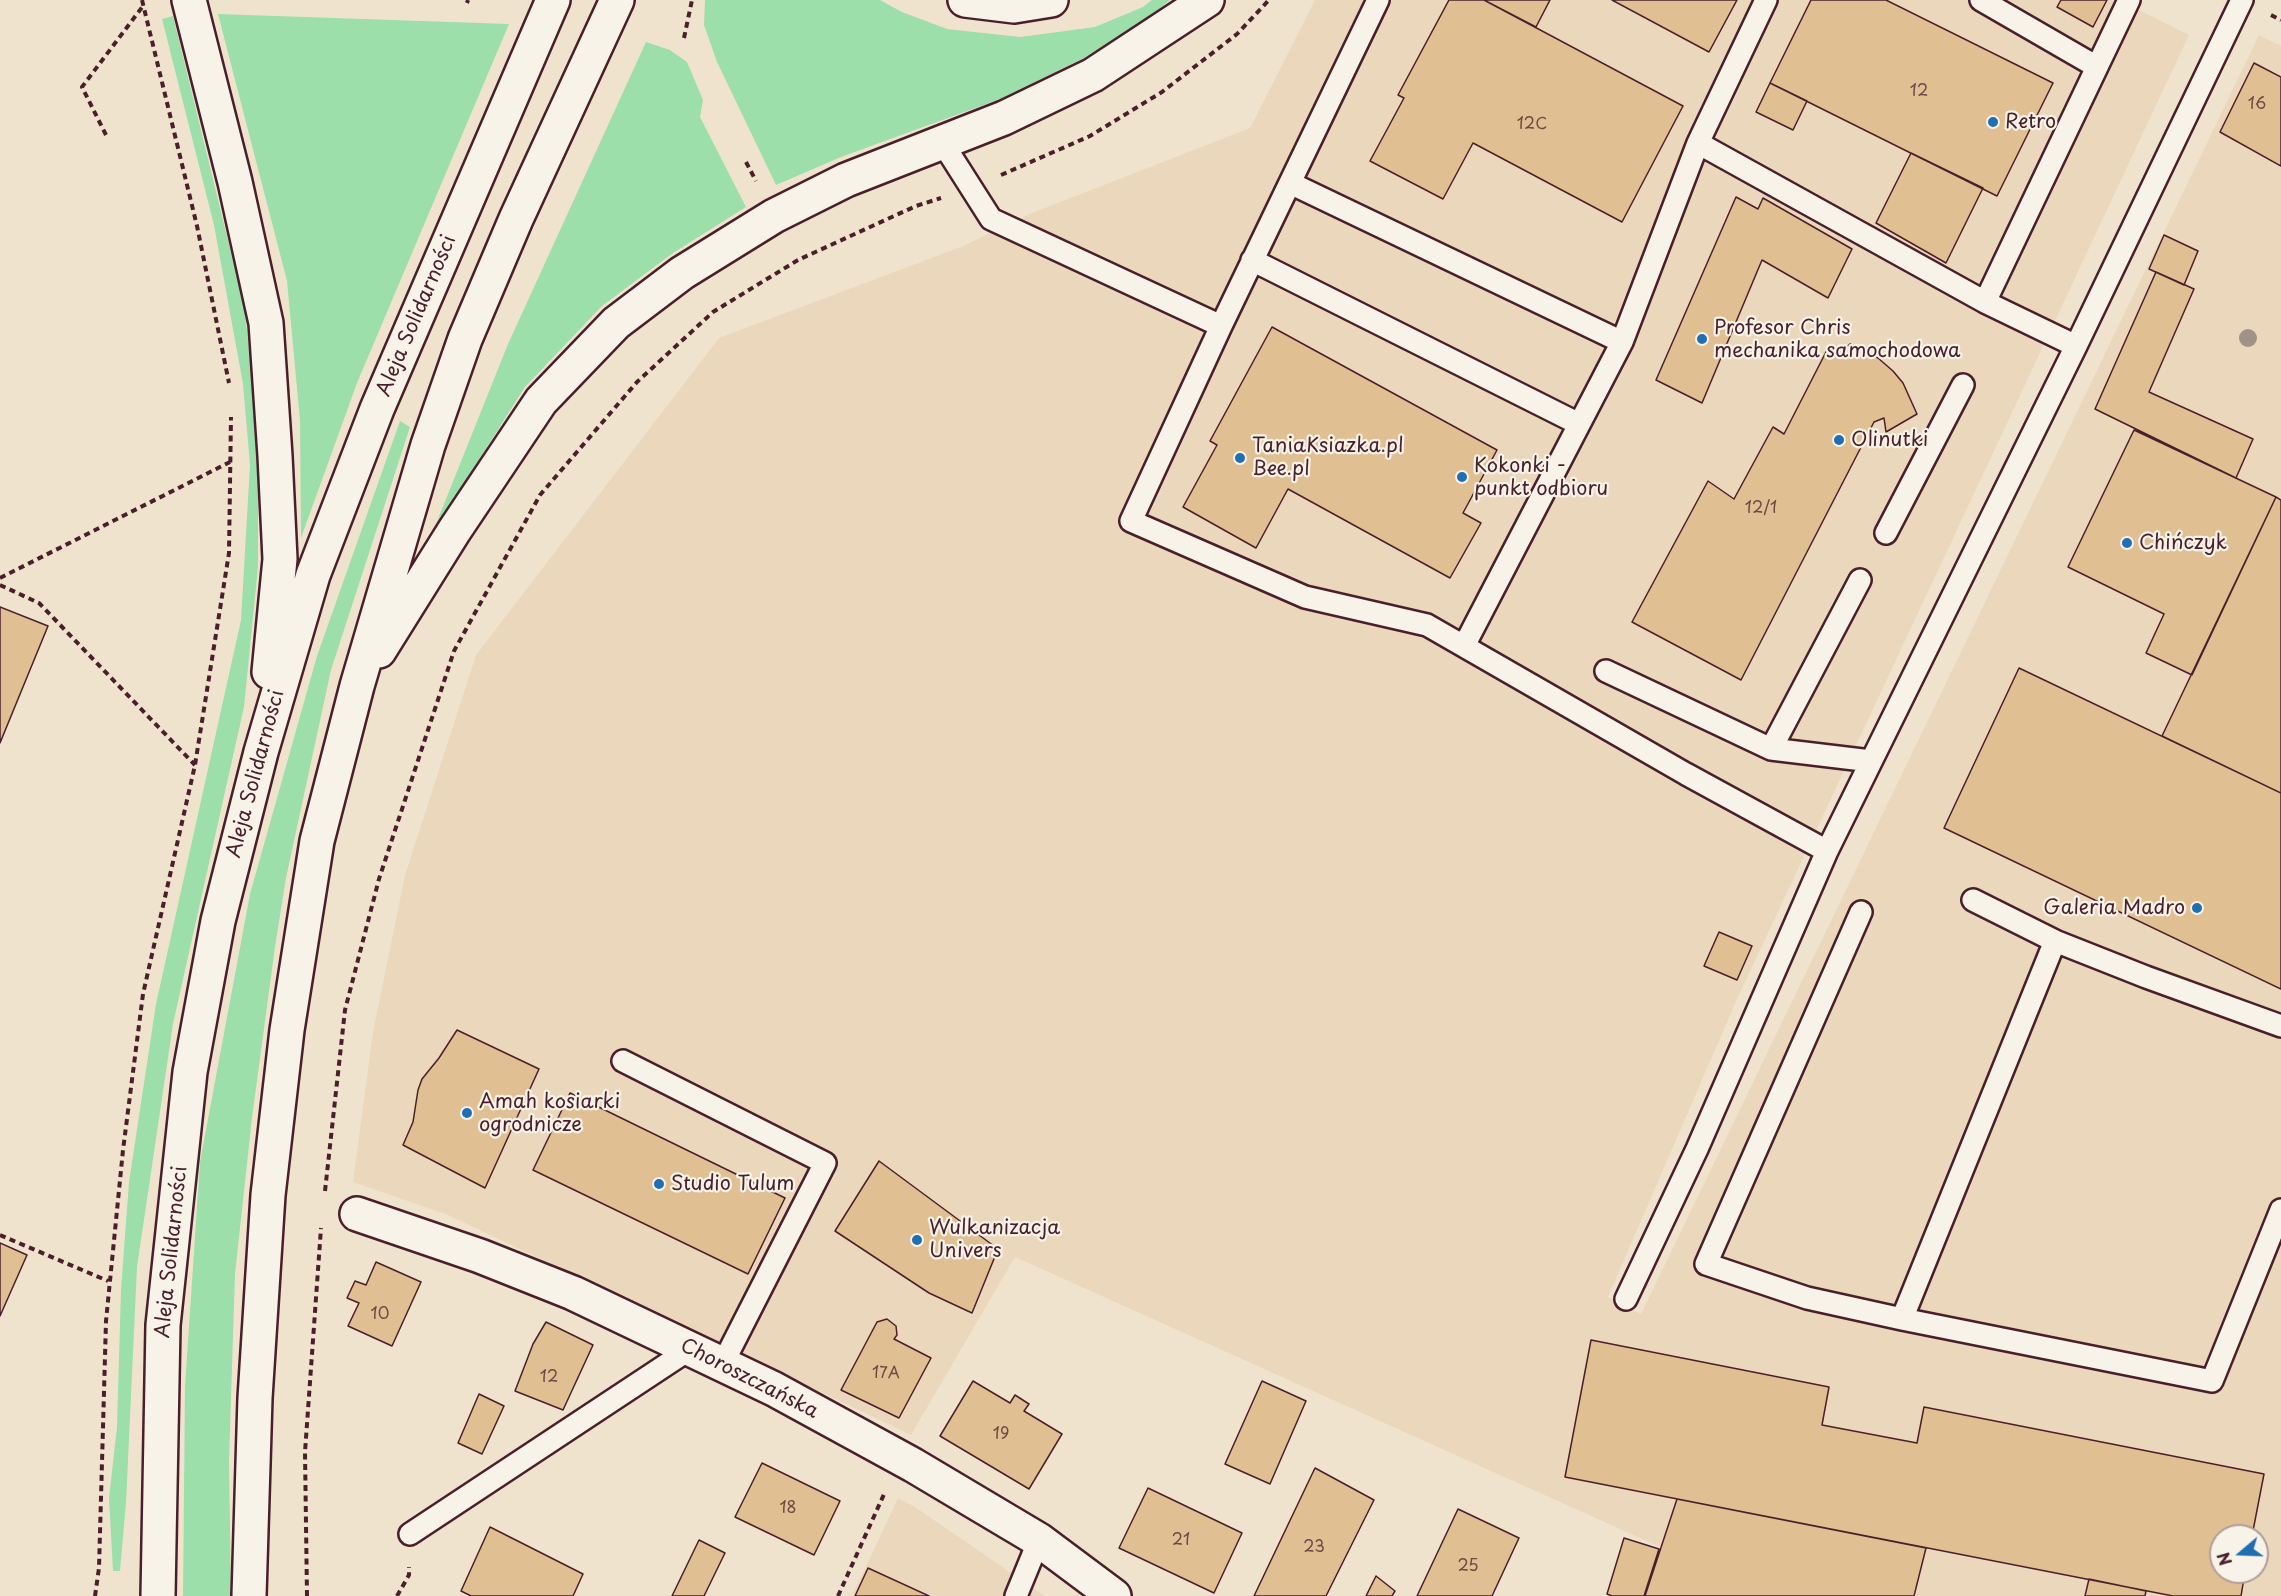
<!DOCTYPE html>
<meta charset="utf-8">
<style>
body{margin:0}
#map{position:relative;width:2281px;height:1596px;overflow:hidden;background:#f0e3ce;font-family:"Playpen Sans",sans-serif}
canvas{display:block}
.north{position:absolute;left:2209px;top:1524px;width:60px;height:60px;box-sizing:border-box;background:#f7f3e8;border:2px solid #b29e9c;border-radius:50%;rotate:251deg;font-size:16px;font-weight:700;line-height:24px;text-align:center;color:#4a1f2b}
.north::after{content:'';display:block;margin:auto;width:21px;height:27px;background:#1f6fb2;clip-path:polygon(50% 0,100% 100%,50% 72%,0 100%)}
</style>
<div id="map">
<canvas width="2281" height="1596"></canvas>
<div class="north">N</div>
</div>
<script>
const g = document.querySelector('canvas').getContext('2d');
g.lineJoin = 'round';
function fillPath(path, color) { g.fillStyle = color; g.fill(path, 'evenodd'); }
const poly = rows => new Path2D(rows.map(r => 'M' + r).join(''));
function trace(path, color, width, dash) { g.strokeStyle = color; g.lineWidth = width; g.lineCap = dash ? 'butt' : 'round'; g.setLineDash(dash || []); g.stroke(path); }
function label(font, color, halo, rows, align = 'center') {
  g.font = font + ' "Playpen Sans",sans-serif'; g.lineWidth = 4.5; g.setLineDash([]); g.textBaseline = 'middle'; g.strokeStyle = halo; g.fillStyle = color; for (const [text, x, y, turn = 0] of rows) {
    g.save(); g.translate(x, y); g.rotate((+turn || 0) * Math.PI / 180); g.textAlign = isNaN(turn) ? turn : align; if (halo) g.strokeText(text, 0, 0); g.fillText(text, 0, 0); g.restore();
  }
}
fillPath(poly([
 [1315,0,2119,0,2189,35,1738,997,1608,1297,1641,1314,2259,35,2281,46,2281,1596,1645,1596,1660,1547,1015,1257,911,1435,448,1215,353,1182,373,1032,405,875,476,655,719,338,963,246,1032,213,1250,128],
 [2221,1536,2257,1536,2257,1572,2221,1572],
 [898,1498,915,1507,1045,1596,852,1596]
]), '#ebd8bc');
fillPath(poly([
 [705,0,880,0,902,12,947,29,1020,37,1095,27,1143,7,1152,0,1170,0,1147,19,1084,58,1000,99,841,157,776,185,717,62,704,25],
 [218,14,509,24,357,383,301,538,300,420,287,281],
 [173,16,245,310,258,441,258,567,244,707,173,1024,137,1267,126,1503,120,1571,113,1571,109,1498,117,1427,121,1289,129,1182,156,1004,241,620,250,465,243,384,214,225,162,19],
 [646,42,670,50,687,62,703,100,700,117,746,207,673,253,602,306,525,387,432,534,508,344],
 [400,421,410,427,331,670,286,878,275,947,252,1118,235,1274,229,1461,231,1596,183,1596,185,1386,200,1162,250,894,317,656]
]), '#9cdfab');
const building = poly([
 [1449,0,1484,0,1683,106,1622,222,1473,143,1443,199,1370,161,1404,98,1398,95,1449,0],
 [1484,0,1550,0,1536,27,1484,0],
 [1612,0,1737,0,1709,52,1612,0],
 [1811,0,1886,0,2053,83,1997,196,1770,83,1811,0],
 [2061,0,2107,0,2093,27,2057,7,2061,0],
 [2254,63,2281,77,2281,166,2220,132,2254,63],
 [1770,83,1807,101,1793,130,1756,112,1770,83],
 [1911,153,1983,188,1946,263,1876,223,1911,153],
 [1736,197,1758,209,1763,198,1852,249,1828,298,1762,260,1702,403,1656,380,1736,197],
 [2164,235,2198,251,2184,285,2149,269,2164,235],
 [2156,272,2194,289,2149,392,2253,439,2236,478,2095,409,2156,272],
 [1272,327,1497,450,1463,513,1481,523,1450,578,1288,489,1256,548,1183,507,1217,445,1210,441,1272,327],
 [1850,344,1878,358,1893,371,1903,383,1917,414,1886,432,1884,418,1874,422,1741,680,1632,622,1708,481,1734,499,1773,427,1784,434,1828,348,1839,354,1850,344],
 [2134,430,2276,497,2192,675,2146,653,2164,614,2068,567,2134,430],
 [2276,497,2281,500,2281,793,2162,736,2276,497],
 [0,607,48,626,0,743,0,607],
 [2019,668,2281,793,2281,989,1944,828,2019,668],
 [1719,932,1752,946,1737,980,1704,966,1719,932],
 [457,1030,539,1069,485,1188,403,1145,413,1122,418,1090,422,1079,439,1058,457,1030],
 [570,1093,785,1198,748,1274,533,1170,570,1093],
 [879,1161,998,1249,972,1313,929,1293,835,1231,879,1161],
 [0,1243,27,1255,0,1316,0,1243],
 [376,1262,421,1282,392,1346,348,1326,359,1303,347,1298,355,1281,366,1285,376,1262],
 [887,1319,896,1326,897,1335,894,1339,931,1358,899,1418,841,1390,877,1322,887,1319],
 [546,1322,593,1345,563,1410,515,1391,533,1344,546,1322],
 [1591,1340,1829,1387,1822,1425,1917,1443,1924,1407,2264,1474,2252,1536,2221,1536,2221,1572,2245,1572,2241,1596,2173,1596,1565,1477,1591,1340],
 [973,1381,1010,1403,1015,1395,1029,1404,1024,1411,1062,1434,1029,1489,940,1436,973,1381],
 [1262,1381,1306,1401,1270,1484,1225,1464,1262,1381],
 [479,1394,504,1406,482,1454,458,1443,479,1394],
 [762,1463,840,1501,814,1555,735,1517,762,1463],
 [1315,1468,1374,1500,1326,1596,1254,1596,1315,1468],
 [1148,1488,1242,1533,1214,1593,1119,1548,1148,1488],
 [1677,1499,1926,1548,1914,1596,1645,1596,1677,1499],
 [1458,1509,1519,1538,1492,1596,1417,1596,1458,1509],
 [490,1527,583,1574,573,1596,471,1596,461,1591,490,1527],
 [1624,1538,1659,1549,1644,1596,1612,1596,1607,1594,1624,1538],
 [699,1540,725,1553,704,1596,672,1596,699,1540],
 [868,1568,929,1596,855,1596,868,1568],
 [1376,1576,1395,1591,1392,1596,1366,1596,1376,1576],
 [2089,1579,2146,1591,2145,1596,2085,1596,2089,1579]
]);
fillPath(building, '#e0bf92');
trace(building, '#4a1f2b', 1.5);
const lane = poly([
 [1378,0,1221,326,1131,521,1305,597,1427,625,1686,774,1827,851],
 [1981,0,2097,67,2129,0],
 [942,142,991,219,1221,326],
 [1698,143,1985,302],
 [1290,183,1622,342,1698,143,1766,0],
 [1252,260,1579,424],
 [2076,346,1985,302,2097,67],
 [1886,533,1963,385],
 [1464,646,1622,342],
 [1606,671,1771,749,1871,761],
 [1771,749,1860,580],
 [1973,900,2055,941],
 [1861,912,1706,1264,1807,1298,1902,1319,2212,1381,2281,1210],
 [623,1061,825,1163,722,1365],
 [1626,1299,1697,1149,1827,851,2076,346,2242,0],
 [1902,1319,2055,941,2146,977,2281,1026],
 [410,1534,690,1349],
 [1016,1596,1039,1540]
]);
const street = poly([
 [357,1214,480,1256,573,1293,774,1389,913,1465,1039,1540,1114,1596]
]);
const secondary = poly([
 [189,0,235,182,266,323,275,456,280,559,269,672],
 [965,0,1014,6,1051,0],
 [379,651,454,531,541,401,616,323,682,273,774,216,846,180,1004,118,1093,75,1207,0],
 [158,1596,163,1325,190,1072,218,921,261,752,313,575,377,409,553,0],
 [249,1596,255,1398,268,1195,287,1030,317,841,357,686,428,445,465,339,516,219,617,0]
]);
trace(lane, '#4a1f2b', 26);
trace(street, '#4a1f2b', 38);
trace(secondary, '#4a1f2b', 38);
trace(poly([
 [142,0,197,226,229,383],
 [467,3,468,0],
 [2271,15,2281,20],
 [684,38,692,0],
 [106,135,82,87,143,6],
 [746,162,756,181],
 [1001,175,1090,136,1162,92,1237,34,1269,0],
 [0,578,230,462],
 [0,585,39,603,195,765],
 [325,1191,345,1010,379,879,454,651,540,495,637,382,713,312,798,260,916,206,941,198],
 [0,1235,108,1281],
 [95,1596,99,1568,106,1321,123,1150,143,994,195,765,229,553,231,417],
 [307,1596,305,1452,321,1228],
 [397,1596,409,1575,409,1567],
 [838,1596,885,1492]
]), '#4a1f2b', 4, [6, 4.5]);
trace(lane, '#f7f3e8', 21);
trace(street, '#f7f3e8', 33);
trace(secondary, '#f7f3e8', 33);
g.fillStyle = '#a09286';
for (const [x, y] of [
 [2248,338]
]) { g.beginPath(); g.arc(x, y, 9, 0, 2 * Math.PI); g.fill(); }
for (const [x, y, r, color] of [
 [1993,122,6,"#1f6fb2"],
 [1702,339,6,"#1f6fb2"],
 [1839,440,6,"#1f6fb2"],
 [1240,458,6,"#1f6fb2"],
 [1462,477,6,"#1f6fb2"],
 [2127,543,6,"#1f6fb2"],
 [2197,908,6,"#1f6fb2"],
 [467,1113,6,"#1f6fb2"],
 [659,1184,6,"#1f6fb2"],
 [917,1240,6,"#1f6fb2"]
]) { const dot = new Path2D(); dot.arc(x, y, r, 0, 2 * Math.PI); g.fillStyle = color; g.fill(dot); trace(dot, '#f7f3e8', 2); }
label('16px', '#704745', null, [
 ["12",1919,92],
 ["16",2257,105],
 ["12C",1532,125],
 ["12/1",1761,509],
 ["10",380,1315],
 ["17A",886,1374],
 ["12",549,1378],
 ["19",1001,1435],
 ["18",788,1509],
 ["21",1181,1541],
 ["23",1314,1548],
 ["25",1468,1567]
]);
label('20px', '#4a1f2b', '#f7f3e8', [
 ["Retro",2005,122],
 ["Profesor Chris",1714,328],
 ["mechanika samochodowa",1714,351],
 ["Olinutki",1851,440],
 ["TaniaKsiazka.pl",1252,446],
 ["Bee.pl",1252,469],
 ["Kokonki -",1474,466],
 ["punkt odbioru",1474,489],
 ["Chińczyk",2139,543],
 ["Galeria Madro",2185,908,"right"],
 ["Amah kosiarki",479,1102],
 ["ogrodnicze",479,1125],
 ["Studio Tulum",671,1184],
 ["Wulkanizacja",929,1228],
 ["Univers",929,1251]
], 'left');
label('20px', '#4a1f2b', '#f7f3e8', [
 ["Aleja Solidarności",417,316,-67],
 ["Aleja Solidarności",256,774,-75],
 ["Aleja Solidarności",172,1252,-84],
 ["Choroszczańska",749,1379,27]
]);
</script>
